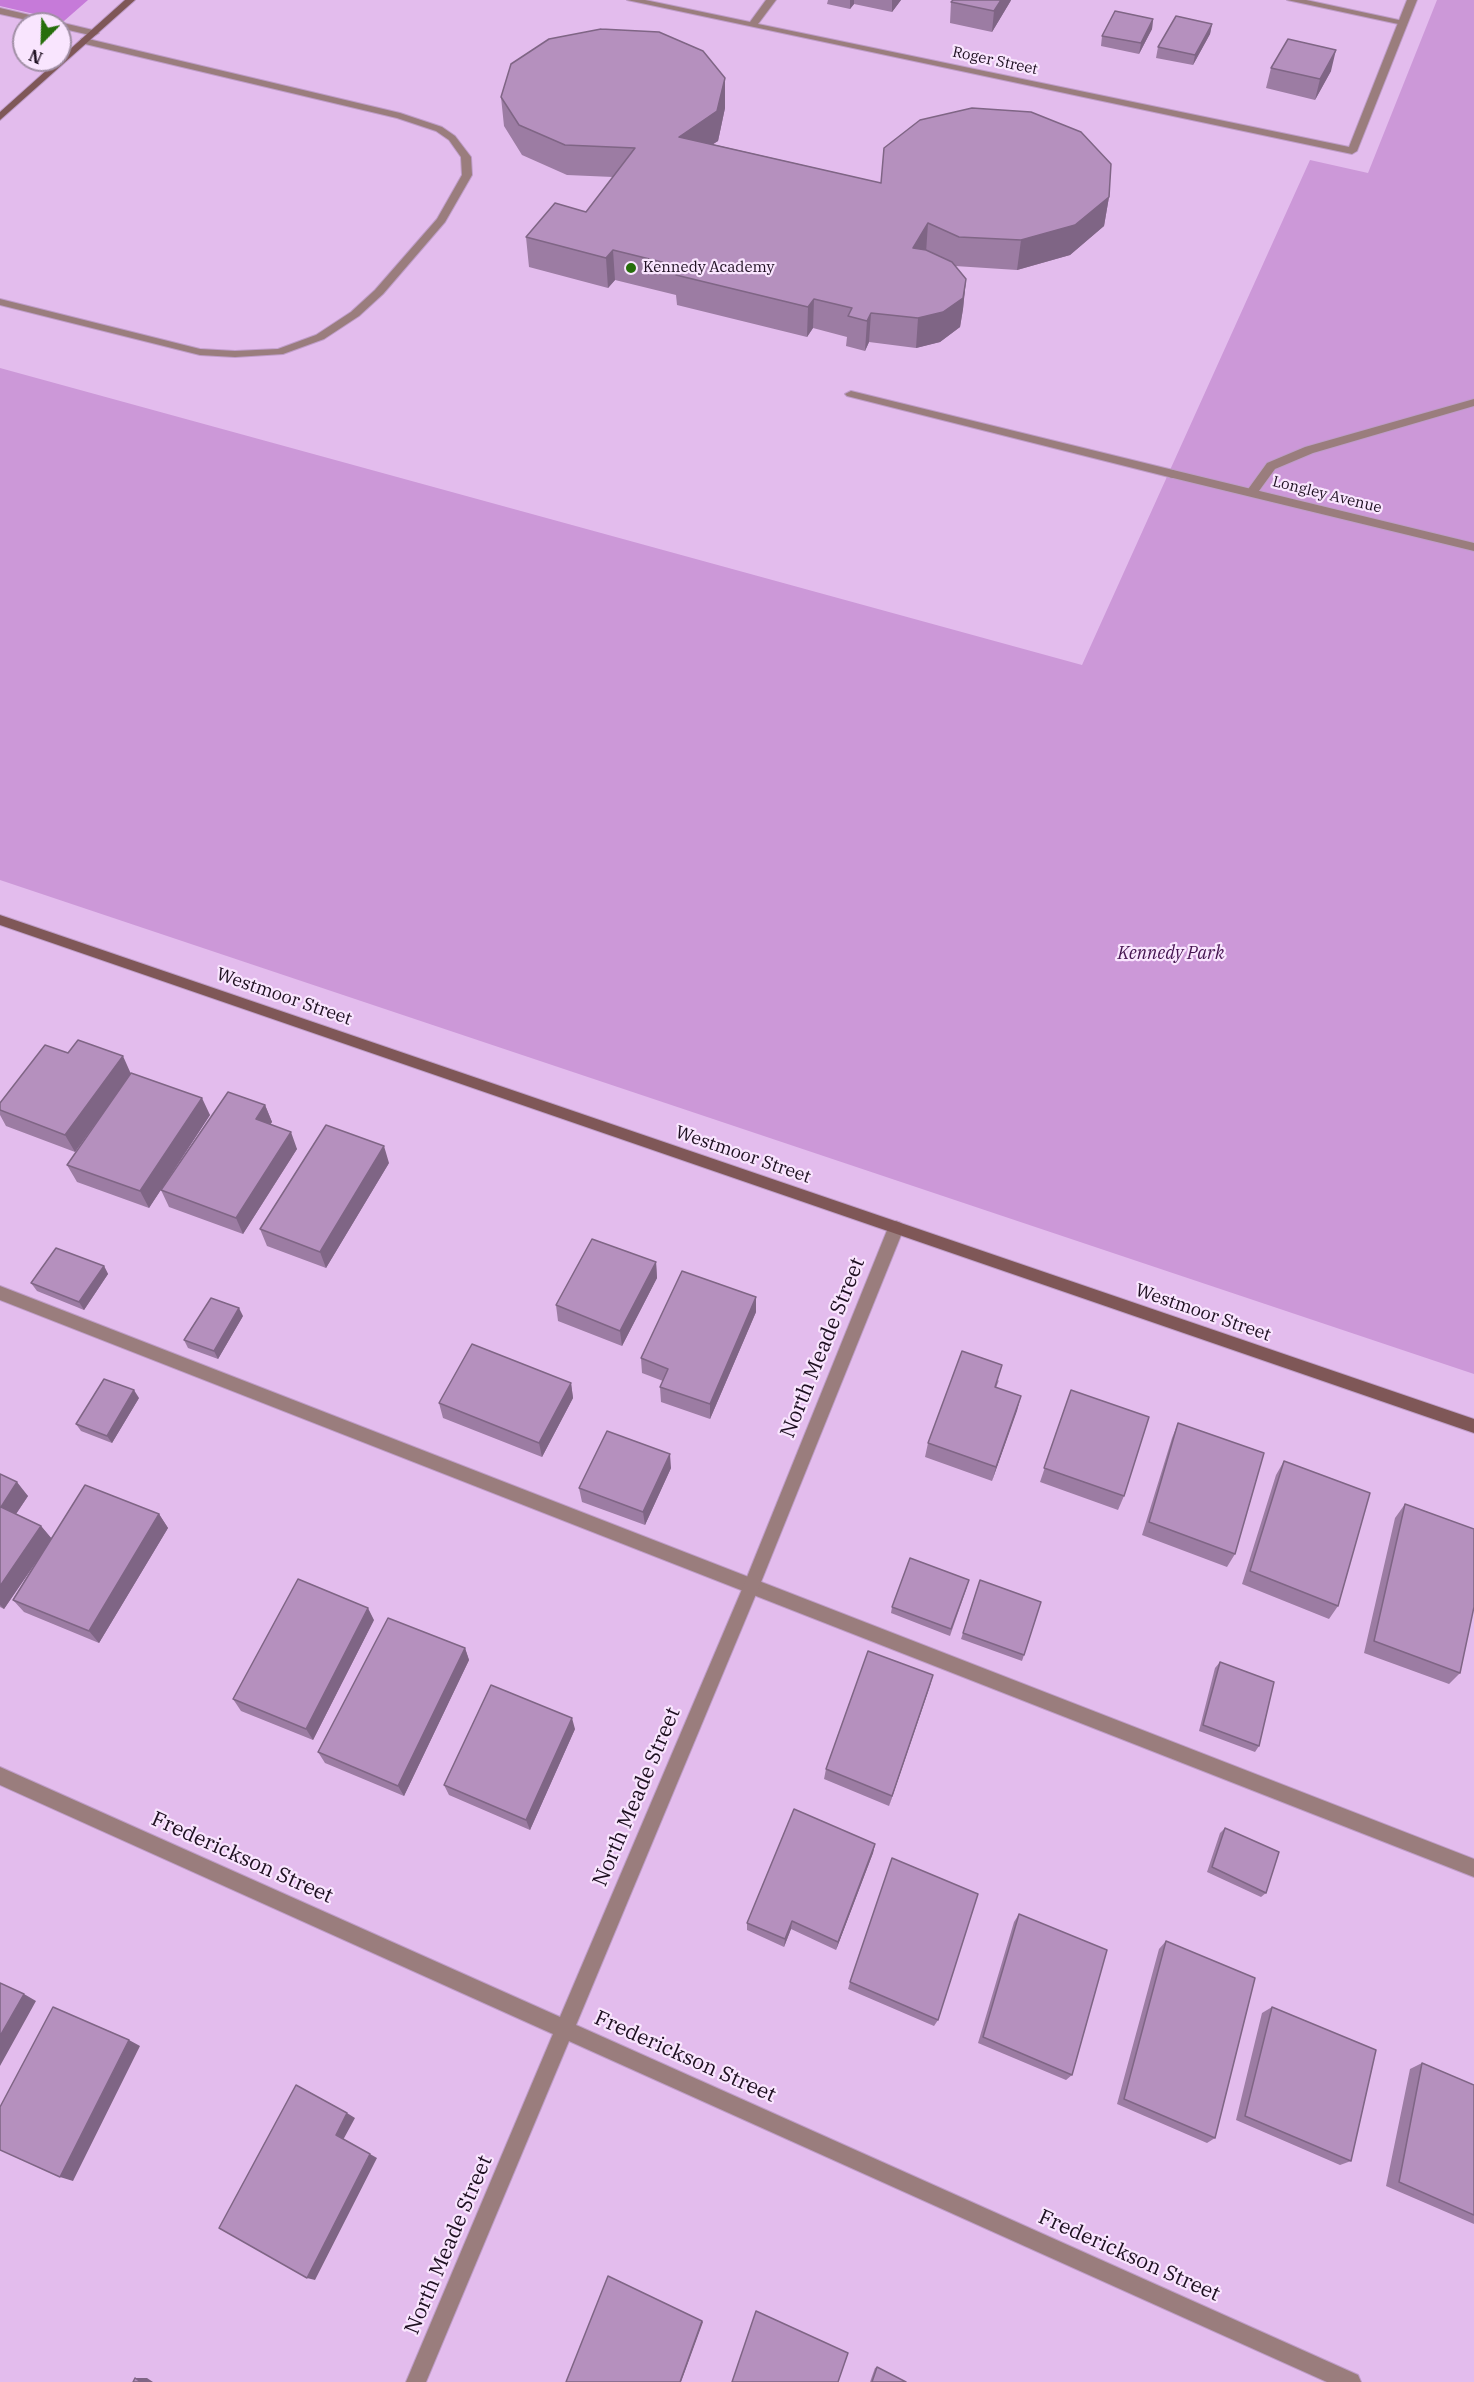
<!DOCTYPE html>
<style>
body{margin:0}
#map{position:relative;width:1474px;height:2382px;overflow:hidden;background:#e3bced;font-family:"IBM Plex Serif",serif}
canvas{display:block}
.north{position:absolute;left:12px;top:12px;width:60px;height:60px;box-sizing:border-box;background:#f9e5fe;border:2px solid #a18fa5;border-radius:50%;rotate:203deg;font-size:16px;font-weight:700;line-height:24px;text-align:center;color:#1d0f20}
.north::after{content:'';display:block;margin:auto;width:21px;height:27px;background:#266e0b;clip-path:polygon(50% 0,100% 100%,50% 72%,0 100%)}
</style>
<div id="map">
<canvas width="1474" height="2382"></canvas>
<div class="north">N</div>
</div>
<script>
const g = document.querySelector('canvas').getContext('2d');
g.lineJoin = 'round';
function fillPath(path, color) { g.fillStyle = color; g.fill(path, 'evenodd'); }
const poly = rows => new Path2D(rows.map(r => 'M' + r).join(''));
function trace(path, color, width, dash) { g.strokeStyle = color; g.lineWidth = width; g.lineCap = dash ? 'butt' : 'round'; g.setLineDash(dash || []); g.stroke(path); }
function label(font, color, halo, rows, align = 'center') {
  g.font = font + ' "IBM Plex Serif",serif'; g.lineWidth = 4.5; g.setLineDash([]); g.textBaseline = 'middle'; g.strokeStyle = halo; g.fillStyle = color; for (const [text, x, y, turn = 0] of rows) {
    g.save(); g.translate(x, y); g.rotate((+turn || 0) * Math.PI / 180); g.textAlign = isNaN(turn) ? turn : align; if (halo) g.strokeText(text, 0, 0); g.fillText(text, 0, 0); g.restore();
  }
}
fillPath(poly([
 [1437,0,1474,0,1474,1374,0,880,0,368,1082,665,1310,160,1368,173]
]), '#cc98d8');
fillPath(poly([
 [0,0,88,0,64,21,0,6]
]), '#c67ad9');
const lane = poly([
 [1287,0,1306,0,1408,22,1403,25,1287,0],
 [0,8,97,31,99,33,94,36,60,28,60,24,45,24,0,14,0,8],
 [84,38,400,113,442,127,455,136,471,157,472,175,445,222,383,294,359,316,324,339,283,354,235,357,200,355,0,305,0,299,200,349,235,351,278,349,316,335,351,312,375,290,437,219,462,175,461,157,449,140,436,131,397,118,81,43,81,39,84,38],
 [851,391,1173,470,1179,474,1173,478,847,396,845,394,851,391],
 [1474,399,1474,406,1313,453,1275,469,1256,495,1252,496,1246,492,1267,463,1305,447,1474,399],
 [0,1286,1474,1859,1474,1877,0,1300,0,1286]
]);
const street = poly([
 [627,0,645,0,750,22,766,0,776,0,758,24,1349,147,1407,0,1417,0,1357,151,1352,154,627,0],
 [1173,470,1474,543,1474,551,1169,477,1169,471,1173,470],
 [896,1221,901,1223,904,1228,759,1587,576,2025,1358,2375,1361,2382,1327,2382,569,2041,426,2382,406,2382,553,2034,0,1785,0,1767,560,2017,743,1587,888,1228,891,1223,896,1221]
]);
const secondary = poly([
 [125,0,135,0,0,120,0,112,125,0],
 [0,915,1474,1419,1474,1433,0,925,0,915]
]);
trace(lane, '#bf9dc8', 2);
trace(street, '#bf9dc8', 2);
trace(secondary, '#bf9dc8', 2);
fillPath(lane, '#9a7d7d');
fillPath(street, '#9a7d7d');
fillPath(secondary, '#7f5757');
fillPath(poly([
 [828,0,901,0,892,12,854,4,850,9,827,4],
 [953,0,1011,0,1010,2,992,32,950,23,951,2],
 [1153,19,1152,29,1139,54,1101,46,1102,36],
 [1212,24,1210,34,1193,65,1156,58,1158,47],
 [1271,68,1331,71,1315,100,1266,88],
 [501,97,725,108,718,141,712,144,881,183,1109,197,1104,226,1070,255,1017,270,955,266,966,279,963,309,960,327,940,342,916,348,869,342,865,351,846,346,847,337,813,328,807,337,677,305,676,295,615,280,608,288,529,267,526,237,586,212,613,177,567,175,522,155,504,126],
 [68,1053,131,1073,210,1115,149,1208,77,1182,67,1165,110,1103,75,1152,6,1126,0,1115,0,1103],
 [265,1105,272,1122,270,1124,297,1149,243,1234,169,1207,161,1190],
 [389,1163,326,1268,267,1246,260,1229],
 [656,1262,657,1278,622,1346,558,1321,556,1305],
 [104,1266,108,1274,84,1310,37,1291,31,1283],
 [756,1297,756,1312,710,1419,661,1402,660,1387,663,1381,642,1373,641,1358],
 [243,1316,218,1359,188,1348,184,1340],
 [999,1380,996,1388,1021,1396,992,1481,925,1457,928,1443],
 [571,1383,573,1398,542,1457,443,1418,439,1403],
 [1071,1390,1124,1496,1118,1510,1040,1482],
 [139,1398,112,1443,81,1431,76,1424],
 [1178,1423,1235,1554,1227,1567,1142,1535,1172,1438],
 [1284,1461,1338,1606,1329,1619,1242,1584,1276,1475],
 [671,1468,645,1525,582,1502,579,1488],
 [0,1474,28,1496,16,1514,41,1526,51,1538,159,1514,168,1528,99,1643,24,1612,13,1600,37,1560,4,1609,0,1607],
 [1405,1504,1460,1673,1449,1684,1364,1653,1395,1518],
 [980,1580,1024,1655,1022,1661,961,1639],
 [967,1587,950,1636,891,1613,892,1607],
 [374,1620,313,1740,241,1711,233,1699],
 [465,1648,469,1660,404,1796,325,1763,318,1752],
 [1220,1662,1259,1746,1255,1752,1199,1731,1215,1668],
 [933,1675,889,1806,824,1779,826,1769],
 [575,1729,530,1830,449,1795,444,1785],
 [1225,1828,1266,1893,1261,1897,1207,1872,1220,1833],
 [875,1844,873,1853,836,1950,791,1929,784,1947,747,1930,747,1923],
 [1019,1914,1072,2075,1066,2080,978,2043,1014,1922],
 [1166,1941,1215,2138,1207,2143,1117,2104,1159,1949],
 [850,1982,938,2020,934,2026,848,1989],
 [1272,2007,1351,2161,1340,2165,1236,2120,1262,2013],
 [1422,2063,1474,2085,1474,2224,1386,2186,1410,2069],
 [877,2367,906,2382,870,2382,875,2368]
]), '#9c7ca3');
fillPath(poly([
 [850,0,854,0,854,4,850,9],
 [892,0,901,0,892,12],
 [1001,0,1011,0,1010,2,992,32,994,11],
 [1153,19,1152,29,1139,54,1141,43],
 [1212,24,1210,34,1193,65,1195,55],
 [1336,50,1331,71,1315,100,1320,79],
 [725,78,725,108,718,141,680,166,679,137],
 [1109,197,1104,226,1070,255,1017,270,1021,240],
 [928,223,926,253,913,248],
 [613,250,615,280,608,288,606,258],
 [966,279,963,309,960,327,940,342,916,348,918,318],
 [814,299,813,328,807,337,808,307],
 [871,313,869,342,865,351,867,321],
 [123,1056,131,1074,75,1152,65,1135],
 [202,1098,210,1115,149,1208,140,1191],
 [265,1105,272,1122,262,1137,256,1119],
 [291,1132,297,1149,243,1234,236,1218],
 [384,1146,389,1163,326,1268,320,1252],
 [656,1262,657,1278,622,1346,620,1331],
 [104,1266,108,1274,84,1310,79,1302],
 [756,1297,756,1312,710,1419,710,1404],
 [239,1308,243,1316,218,1359,214,1351],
 [571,1383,573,1398,542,1457,539,1443],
 [134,1390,139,1398,112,1443,107,1436],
 [1021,1396,1017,1411,992,1481,996,1467],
 [670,1454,671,1468,645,1525,643,1512],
 [17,1482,28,1496,12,1520,1,1507],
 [159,1514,168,1528,99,1643,89,1631],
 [41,1526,52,1539,4,1609,0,1605,0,1586],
 [368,1608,374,1620,313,1740,306,1729],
 [465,1648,469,1660,404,1796,398,1786],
 [933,1675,930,1686,889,1806,892,1796],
 [572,1718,575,1729,530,1830,526,1820],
 [875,1844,873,1853,836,1950,838,1942],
 [792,1921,791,1929,784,1947,785,1939],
 [24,1994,36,2001,0,2066,0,2036],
 [129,2040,140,2046,73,2181,60,2177],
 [347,2113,355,2118,343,2140,336,2135],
 [370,2154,377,2158,315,2280,307,2278],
 [702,2321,703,2322,681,2382,680,2382],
 [135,2378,147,2378,153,2382,141,2382]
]), '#7f6585');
const building = poly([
 [953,0,1001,0,994,11,951,2,953,0],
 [1115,11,1153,19,1141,43,1102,36,1115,11],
 [1176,16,1212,24,1195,55,1158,47,1176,16],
 [601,29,659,32,703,51,725,78,717,111,679,137,881,183,884,148,920,120,972,108,1031,112,1081,132,1111,164,1109,197,1075,225,1021,240,959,237,928,223,913,248,926,250,952,262,966,279,963,298,943,312,918,318,871,313,867,321,848,316,852,308,814,299,808,307,676,275,682,267,613,250,606,258,526,237,555,203,586,212,635,148,565,145,519,125,501,97,511,64,549,39,601,29],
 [1288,39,1336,50,1320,79,1271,68,1288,39],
 [78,1040,123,1056,65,1135,0,1110,0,1103,45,1045,68,1053,78,1040],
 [131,1073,202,1098,140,1191,67,1165,131,1073],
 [228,1092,265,1105,256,1119,291,1132,236,1218,161,1190,228,1092],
 [326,1125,384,1146,320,1252,260,1229,326,1125],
 [592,1239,656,1262,620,1331,556,1305,592,1239],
 [56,1248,104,1266,79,1302,31,1283,56,1248],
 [682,1271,756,1297,710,1404,660,1387,668,1369,641,1358,682,1271],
 [211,1298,239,1308,214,1351,184,1340,211,1298],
 [472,1344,571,1383,539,1443,439,1403,472,1344],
 [962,1351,1002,1365,995,1387,1021,1396,996,1467,928,1443,962,1351],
 [104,1379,134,1390,107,1436,76,1424,104,1379],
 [1071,1390,1149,1417,1124,1496,1044,1468,1071,1390],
 [1178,1423,1264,1453,1235,1554,1149,1522,1178,1423],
 [607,1431,670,1454,643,1512,579,1488,607,1431],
 [1284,1461,1370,1493,1338,1606,1250,1571,1284,1461],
 [0,1474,17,1482,1,1507,41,1526,0,1586,0,1474],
 [85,1485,159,1514,89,1631,13,1600,85,1485],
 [1405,1504,1474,1529,1474,1607,1460,1673,1374,1641,1405,1504],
 [910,1558,969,1580,951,1629,892,1607,910,1558],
 [298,1579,368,1608,306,1729,233,1699,298,1579],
 [980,1580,1041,1602,1024,1655,963,1633,980,1580],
 [388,1618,465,1648,398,1786,318,1752,388,1618],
 [868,1651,933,1675,892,1796,826,1769,868,1651],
 [1220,1662,1274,1682,1259,1746,1203,1725,1220,1662],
 [491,1685,572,1718,526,1820,444,1785,491,1685],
 [794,1809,875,1844,838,1942,792,1921,785,1939,747,1923,794,1809],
 [1225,1828,1279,1852,1266,1893,1212,1867,1225,1828],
 [892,1858,978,1894,938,2020,850,1982,892,1858],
 [1019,1914,1107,1950,1072,2075,983,2037,1019,1914],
 [1166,1941,1255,1978,1215,2138,1124,2099,1166,1941],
 [0,1983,24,1994,0,2036,0,1983],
 [53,2007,129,2040,60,2177,0,2150,0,2107,53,2007],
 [1272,2007,1376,2050,1351,2161,1245,2116,1272,2007],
 [1422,2063,1474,2085,1474,2215,1399,2182,1422,2063],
 [296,2085,347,2113,336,2135,370,2154,307,2278,219,2228,296,2085],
 [608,2276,702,2321,680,2382,566,2382,608,2276],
 [756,2311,848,2353,838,2382,732,2382,756,2311],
 [877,2367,906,2382,872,2382,877,2367],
 [135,2378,141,2382,133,2382,135,2378]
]);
fillPath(building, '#b590be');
trace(building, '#7f6585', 1.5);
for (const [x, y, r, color] of [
 [631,268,6,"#266e0b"]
]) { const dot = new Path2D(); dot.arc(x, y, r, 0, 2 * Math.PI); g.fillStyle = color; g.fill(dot); trace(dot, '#f9e5fe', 2); }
label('15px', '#1d0f20', '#f9e5fe', [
 ["Roger Street",995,61,12],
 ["Longley Avenue",1327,495,14]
]);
label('15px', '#1d0f20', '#f9e5fe', [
 ["Kennedy Academy",643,268]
], 'left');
label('italic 18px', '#451450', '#f9e5fe', [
 ["Kennedy Park",1171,954]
]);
label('18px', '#1d0f20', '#f9e5fe', [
 ["Westmoor Street",284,997,19],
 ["Westmoor Street",743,1155,19],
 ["Westmoor Street",1203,1313,19]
]);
label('21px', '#1d0f20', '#f9e5fe', [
 ["North Meade Street",823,1348,-68],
 ["North Meade Street",637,1797,-67],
 ["Frederickson Street",242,1858,24],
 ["Frederickson Street",685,2057,24],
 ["North Meade Street",449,2245,-67],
 ["Frederickson Street",1129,2256,24]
]);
</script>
